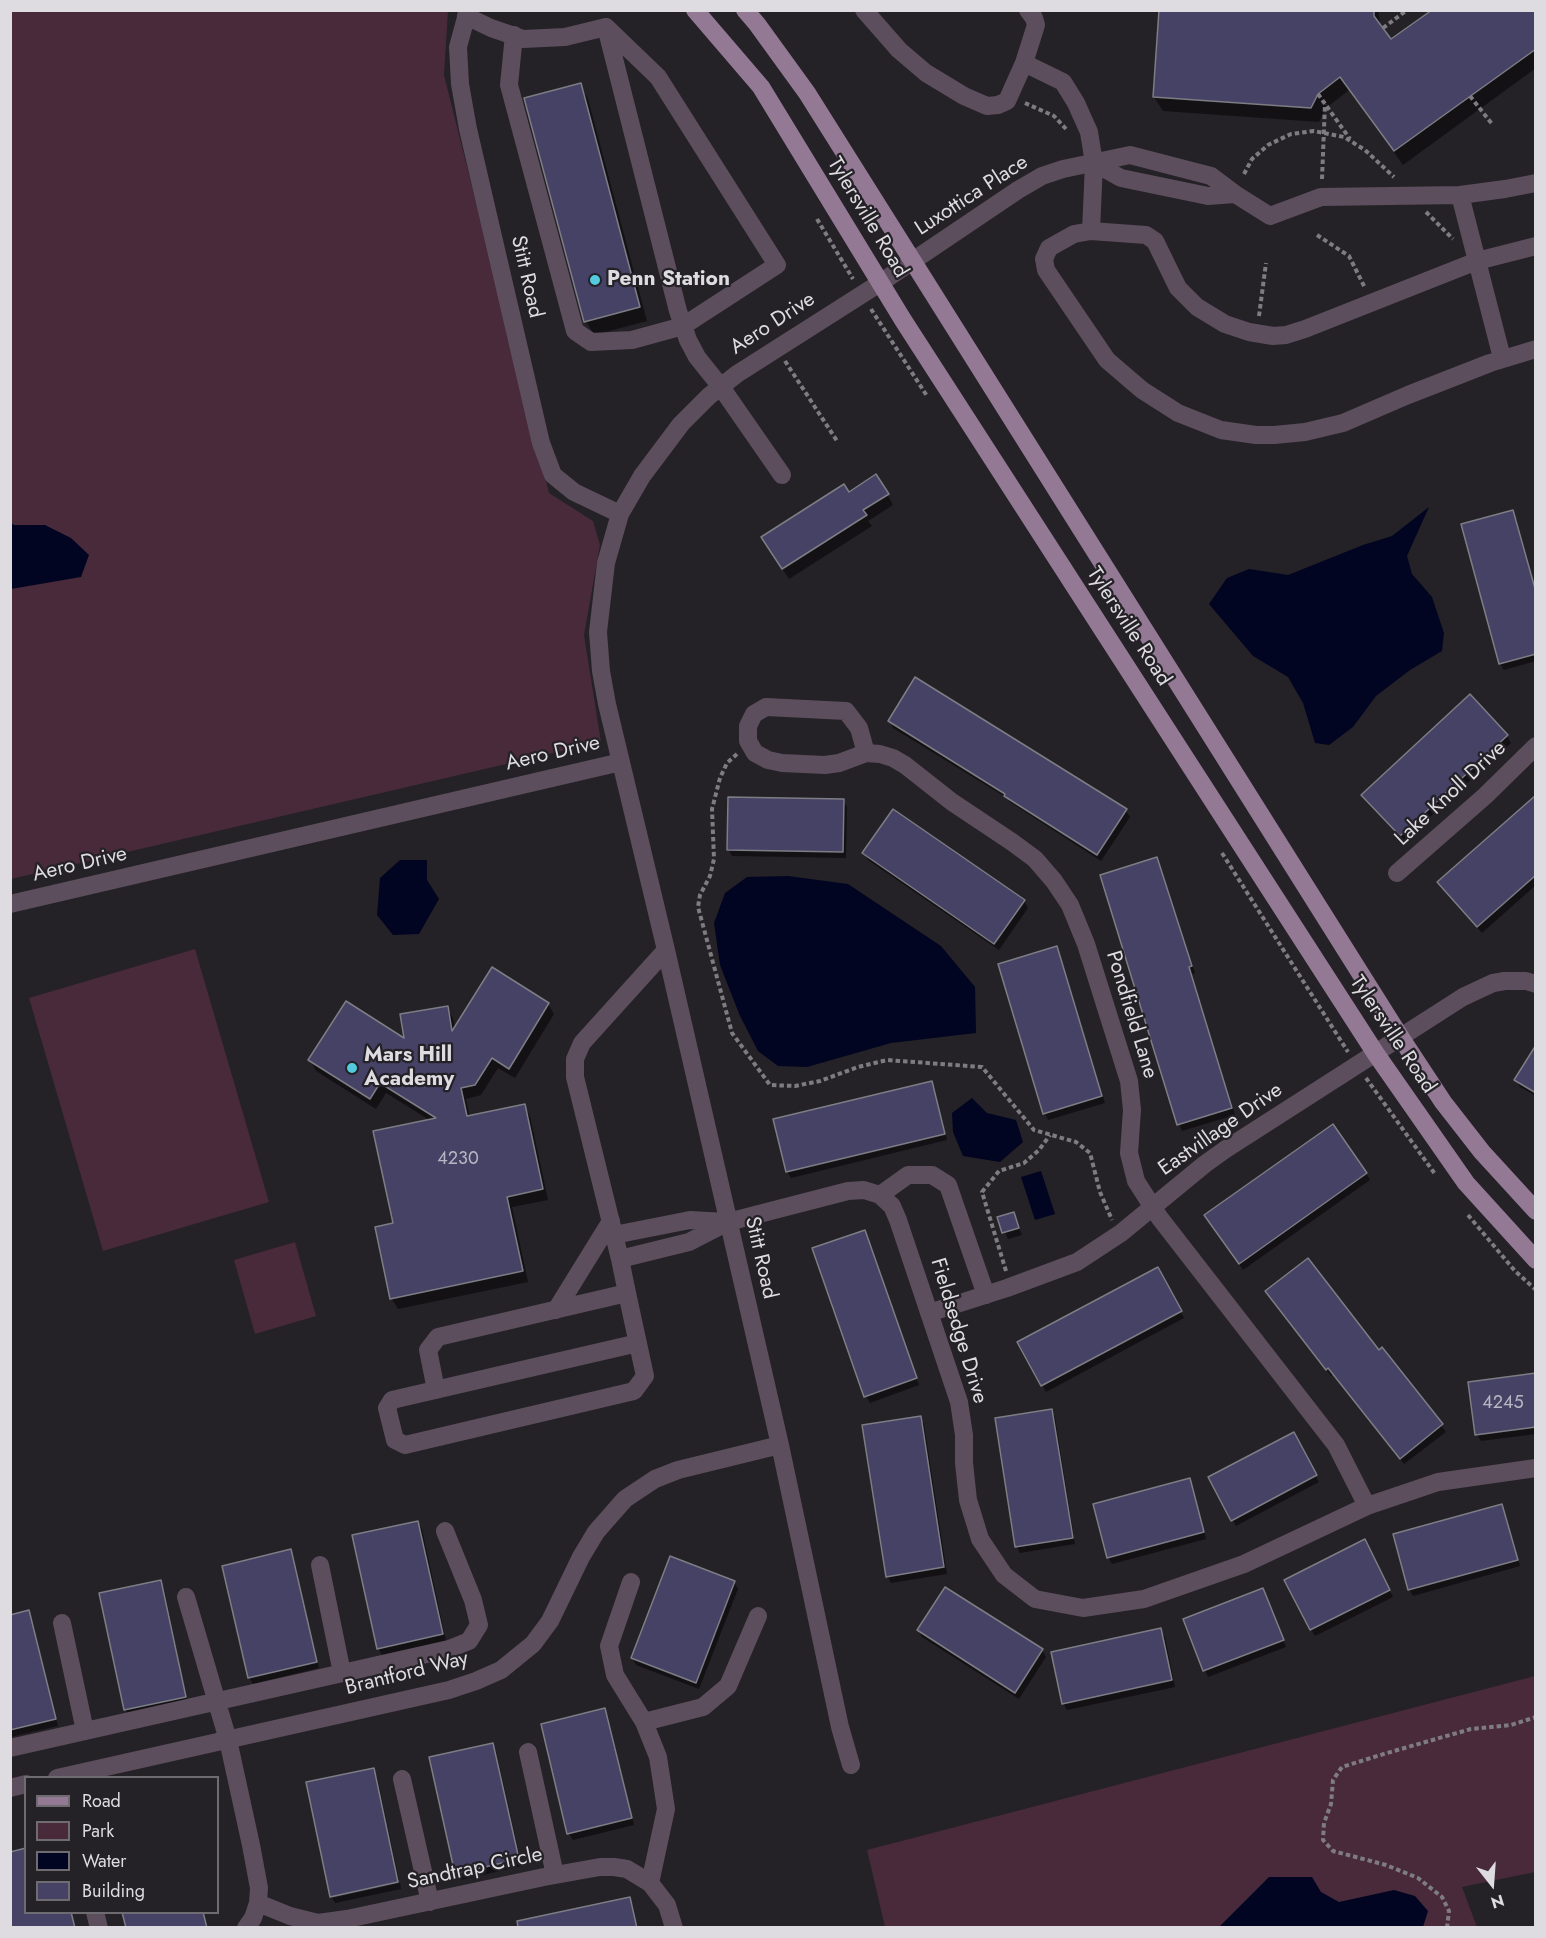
<!DOCTYPE html>
<style>
body{margin:0}
#map{position:relative;width:1546px;height:1938px;overflow:hidden;background:#242127;font-family:Jost,sans-serif}
canvas{display:block}
.frame{position:absolute;inset:0;border:12px solid #dedce0;pointer-events:none}
.legend{position:absolute;left:24px;top:1776px;width:195px;height:138px;box-sizing:border-box;background:#242127;border:2px solid #6e6c71;margin:0;padding:8px 10px;list-style:none;font-size:18px;color:#dedce0}
.legend li{display:flex;align-items:center;gap:12px;height:30px}
.legend b{width:30px;border:2px solid #6e6c71}
.north{position:absolute;left:1462px;top:1854px;width:60px;height:60px;-webkit-text-stroke:4px #242127;paint-order:stroke;rotate:163deg;font-size:16px;font-weight:700;line-height:24px;text-align:center;color:#dedce0}
.north::after{content:'';display:block;margin:auto;width:21px;height:27px;background:#dedce0;clip-path:polygon(50% 0,100% 100%,50% 72%,0 100%)}
</style>
<div id="map">
<canvas width="1546" height="1938"></canvas>
<div class="frame"></div>
<ul class="legend">
<li><b style="height:8px;background:#947995"></b>Road</li>
<li><b style="height:16px;background:#482a3b"></b>Park</li>
<li><b style="height:16px;background:#020521"></b>Water</li>
<li><b style="height:16px;background:#454266"></b>Building</li>
</ul>
<div class="north">N</div>
</div>
<script>
const g = document.querySelector('canvas').getContext('2d');
g.lineJoin = 'round';
function fillPath(path, color) { g.fillStyle = color; g.fill(path, 'evenodd'); }
const poly = rows => new Path2D(rows.map(r => 'M' + r).join(''));
function trace(path, color, width, dash) { g.strokeStyle = color; g.lineWidth = width; g.lineCap = dash ? 'butt' : 'round'; g.setLineDash(dash || []); g.stroke(path); }
function label(font, color, halo, rows, align = 'center') {
  g.font = font + ' Jost,sans-serif'; g.lineWidth = 4.5; g.setLineDash([]); g.textBaseline = 'middle'; g.strokeStyle = halo; g.fillStyle = color; for (const [text, x, y, turn = 0] of rows) {
    g.save(); g.translate(x, y); g.rotate((+turn || 0) * Math.PI / 180); g.textAlign = isNaN(turn) ? turn : align; if (halo) g.strokeText(text, 0, 0); g.fillText(text, 0, 0); g.restore();
  }
}
fillPath(poly([
 [10,11,448,11,444,75,549,493,593,521,600,545,584,635,601,742,11,879],
 [195,949,269,1202,103,1251,29,998],
 [295,1242,316,1316,255,1334,234,1260],
 [1535,1676,1535,1872,1462,1887,1477,1927,885,1927,867,1850]
]), '#482a3b');
fillPath(poly([
 [1429,507,1407,556,1412,574,1432,597,1444,633,1442,651,1410,670,1376,696,1353,727,1329,745,1315,743,1303,703,1288,677,1253,656,1209,604,1227,578,1249,569,1288,575,1363,545,1392,536],
 [11,523,14,525,45,525,71,538,89,555,81,577,11,589],
 [400,860,427,860,427,880,439,899,419,934,393,935,377,915,380,878],
 [788,876,848,884,941,946,975,987,976,1033,891,1043,807,1067,778,1066,758,1051,740,1016,720,965,714,923,725,893,747,877],
 [972,1098,987,1113,1016,1120,1023,1142,1000,1162,963,1156,953,1132,952,1113],
 [1041,1171,1055,1214,1035,1220,1021,1177],
 [1269,1877,1312,1877,1321,1892,1339,1902,1394,1890,1415,1896,1428,1911,1423,1927,1219,1927]
]), '#020521');
fillPath(poly([
 [1161,10,1378,10,1381,28,1390,41,1536,10,1536,68,1403,165,1349,90,1326,108,1319,122,1163,111,1154,97],
 [580,84,588,99,647,321,594,335,586,321],
 [887,494,893,505,868,521,872,526,789,579,769,548],
 [1512,512,1516,518,1536,589,1536,661,1504,670,1500,663],
 [890,721,1126,811,1130,817,1101,861,1010,802,1007,798,893,728],
 [1507,736,1511,743,1404,841,1367,802,1363,796],
 [1536,797,1536,885,1482,933,1439,882],
 [843,800,847,807,846,858,732,856,728,849],
 [864,853,1024,901,1028,908,999,950,868,860],
 [1157,858,1160,865,1195,973,1192,974,1235,1115,1182,1131,1179,1124],
 [1057,948,1060,955,1105,1103,1048,1120,1045,1113],
 [548,1004,554,1014,515,1078,498,1068,481,1095,466,1099,470,1117,524,1106,530,1116,548,1200,512,1207,528,1282,398,1309,392,1299,377,1228,394,1225,431,1121,386,1093,376,1109,316,1071,310,1060,406,1041,447,1008,453,1018,455,1029],
 [1536,1048,1536,1096,1520,1087,1516,1080],
 [931,1082,935,1089,947,1140,791,1178,787,1172,775,1120],
 [1366,1173,1370,1180,1243,1270,1210,1222],
 [1013,1213,1022,1235,1008,1239,999,1218],
 [868,1238,919,1385,870,1403,866,1396],
 [1157,1269,1184,1318,1046,1392,1019,1342],
 [1270,1298,1378,1352,1382,1349,1446,1432,1404,1464,1333,1374,1331,1376],
 [1536,1374,1536,1434,1481,1441,1477,1435,1470,1383],
 [1051,1411,1055,1417,1075,1544,1020,1553,1017,1547],
 [920,1417,924,1424,947,1574,891,1583,887,1576],
 [1293,1434,1319,1482,1236,1526,1210,1478],
 [1189,1480,1193,1487,1206,1539,1112,1564,1108,1557],
 [1502,1506,1505,1512,1520,1566,1413,1596,1409,1589],
 [418,1522,422,1529,446,1641,382,1655,378,1648],
 [1368,1548,1393,1597,1315,1636,1311,1629],
 [290,1551,294,1558,319,1668,253,1684,249,1677],
 [160,1582,164,1588,188,1704,129,1716,126,1710,101,1594],
 [734,1582,738,1589,699,1689,636,1665,632,1658],
 [1263,1590,1286,1647,1208,1677,1185,1620],
 [28,1612,32,1619,58,1726,10,1737,10,1616],
 [918,1630,1042,1650,1046,1657,1019,1699,922,1637],
 [1161,1630,1165,1637,1175,1687,1067,1710,1063,1703],
 [604,1710,608,1716,634,1825,573,1840,569,1833],
 [493,1744,496,1751,522,1866,461,1880,457,1873],
 [373,1770,377,1776,399,1880,331,1895],
 [400,1883,401,1889,335,1903,332,1898],
 [630,1899,633,1905,638,1928,517,1928,516,1922]
]), '#0007');
const building = poly([
 [1159,10,1374,10,1374,16,1391,39,1432,10,1536,10,1536,49,1394,151,1340,77,1318,94,1311,108,1153,97,1159,10],
 [581,83,640,307,584,322,524,98,581,83],
 [876,474,889,494,863,510,867,515,782,569,761,537,844,484,849,492,876,474],
 [1513,510,1536,592,1536,654,1499,664,1461,524,1513,510],
 [915,677,1127,809,1097,855,1004,796,1005,794,888,721,915,677],
 [1470,694,1508,735,1400,836,1361,795,1470,694],
 [1536,795,1536,875,1477,927,1437,882,1536,795],
 [728,797,844,799,843,852,727,850,728,797],
 [893,809,1025,900,994,944,862,853,893,809],
 [1157,857,1192,966,1189,967,1232,1108,1177,1125,1100,875,1157,857],
 [1057,946,1102,1096,1043,1114,998,964,1057,946],
 [492,967,549,1003,509,1069,492,1058,475,1085,461,1088,467,1116,525,1104,543,1189,507,1197,523,1271,390,1299,375,1227,393,1223,373,1131,436,1118,380,1083,370,1099,308,1060,346,1001,404,1038,400,1014,448,1006,452,1031,492,967],
 [1536,1045,1536,1093,1514,1080,1536,1045],
 [932,1081,945,1134,786,1172,773,1119,932,1081],
 [1333,1124,1367,1173,1239,1264,1204,1215,1333,1124],
 [1014,1212,1019,1228,1002,1233,997,1217,1014,1212],
 [865,1230,917,1378,864,1397,812,1248,865,1230],
 [1308,1258,1379,1350,1382,1347,1443,1424,1400,1459,1328,1368,1326,1370,1265,1291,1308,1258],
 [1158,1267,1182,1311,1041,1386,1017,1342,1158,1267],
 [1536,1373,1536,1427,1475,1435,1468,1382,1536,1373],
 [1052,1409,1073,1538,1015,1547,995,1418,1052,1409],
 [921,1416,944,1567,886,1577,862,1425,921,1416],
 [1294,1432,1317,1475,1231,1521,1208,1477,1294,1432],
 [1190,1478,1204,1532,1107,1558,1093,1504,1190,1478],
 [1502,1504,1518,1560,1408,1590,1393,1534,1502,1504],
 [418,1521,443,1634,377,1649,352,1535,418,1521],
 [1365,1539,1390,1590,1310,1630,1284,1580,1365,1539],
 [291,1549,317,1662,248,1678,222,1566,291,1549],
 [670,1556,735,1581,696,1683,631,1658,670,1556],
 [161,1580,186,1697,124,1710,99,1593,161,1580],
 [945,1587,1043,1649,1015,1693,917,1630,945,1587],
 [1263,1588,1284,1640,1203,1671,1183,1619,1263,1588],
 [29,1610,56,1719,10,1730,10,1615,29,1610],
 [1161,1628,1172,1680,1062,1704,1051,1652,1161,1628],
 [605,1708,632,1818,567,1834,541,1724,605,1708],
 [493,1743,519,1859,455,1874,429,1757,493,1743],
 [374,1768,398,1882,330,1897,306,1782,374,1768],
 [26,1848,26,1912,71,1912,75,1928,10,1928,10,1852,26,1848],
 [630,1897,637,1928,518,1928,517,1921,630,1897],
 [122,1912,203,1912,207,1928,126,1928,122,1912]
]);
fillPath(building, '#454266');
trace(building, '#7d7d84', 1.5);
trace(poly([
 [1383,28,1407,10],
 [1318,94,1350,139],
 [1470,96,1492,124],
 [1025,103,1054,116,1066,129],
 [1244,174,1252,159,1268,145,1291,134,1314,131,1344,137,1365,150,1394,177],
 [1322,179,1325,104],
 [1426,212,1453,239],
 [817,219,853,279],
 [1317,235,1349,256,1365,288],
 [871,309,927,396],
 [1259,316,1266,263],
 [785,361,837,441],
 [737,754,727,763,720,778,712,809,714,859,710,876,700,895,698,907,732,1033,770,1085,795,1086,820,1081,858,1067,887,1060,982,1067,1034,1130,1076,1142,1090,1153,1100,1192,1112,1220],
 [1222,853,1348,1052],
 [1366,1078,1435,1174],
 [1468,1215,1515,1271,1536,1290],
 [1006,1271,982,1192,999,1171,1024,1163,1039,1150,1050,1135],
 [1447,1928,1449,1911,1442,1897,1418,1878,1386,1865,1333,1851,1323,1840,1324,1823,1331,1804,1333,1780,1342,1767,1387,1753,1471,1729,1511,1725,1536,1717]
]), '#7e7c81', 4, [4.5, 3]);
trace(poly([
 [468,10,458,47,460,84,468,129,541,443,553,475,574,492,620,514],
 [864,10,899,50,926,73,964,96,987,106,998,105,1007,101,1024,63,1036,25,1034,18,1028,10],
 [466,16,491,28,523,39,565,37,606,27],
 [606,27,678,311,688,340,697,357,721,387,782,475],
 [514,35,509,85,575,331,591,342,632,340,683,326,777,265,658,77,606,27],
 [1024,63,1063,82,1076,103,1089,132,1094,163,1091,231],
 [1094,163,1121,178,1208,196,1235,194],
 [1460,195,1502,358],
 [1536,246,1477,261,1305,329,1286,335,1273,336,1249,332,1225,324,1197,307,1178,288,1155,241,1146,235,1091,231,1074,234,1049,248,1044,259,1046,270,1107,360,1142,390,1178,413,1221,430,1256,435,1274,435,1305,432,1343,423,1408,395,1490,363,1536,349],
 [866,753,859,728,846,711,766,707,754,714,748,726,748,741,755,753,768,760,782,763,825,765,839,763,866,753,880,754,893,758,905,765,952,802,1012,842,1035,859,1054,881,1070,905,1086,944,1129,1081,1132,1110,1129,1153,1136,1181,1159,1217,1336,1445,1367,1506],
 [1397,873,1485,796,1536,746],
 [10,904,621,762],
 [880,1195,908,1175,932,1175,948,1185,986,1295],
 [614,1235,690,1220,727,1222],
 [620,1259,689,1242,728,1222,848,1191,864,1190,880,1195,892,1206,898,1220,959,1402,964,1435,964,1463,968,1500,980,1539,1004,1575,1035,1599,1083,1608,1144,1599,1244,1564,1367,1506,1438,1482,1536,1468],
 [556,1310,611,1221],
 [929,1313,1007,1288,1077,1262,1121,1233,1205,1164,1226,1149,1463,997,1493,983,1505,981,1526,981,1536,984],
 [638,1343,392,1400,387,1408,395,1440,405,1445,634,1391,645,1376,627,1293,620,1259,575,1077,575,1059,582,1043,666,950],
 [436,1390,428,1350,438,1337,627,1293],
 [320,1565,342,1673],
 [631,1582,609,1646,615,1675,644,1722,658,1757,666,1809,650,1883],
 [186,1597,228,1740,251,1845,259,1888,258,1903,253,1918,246,1928],
 [62,1623,85,1731],
 [644,1722,703,1707,728,1686,758,1616],
 [10,1748,449,1649,469,1641,479,1625,473,1600,445,1531],
 [528,1752,555,1875],
 [851,1765,840,1727,780,1445,666,950,607,704,601,671,598,632,606,563,620,514,642,476,681,424,709,396,737,374,880,283,1018,190,1042,176,1063,169,1130,155,1211,176,1235,194,1270,216,1321,197,1460,195,1505,189,1536,183],
 [57,1778,449,1690,476,1681,501,1670,533,1644,550,1621,581,1557,596,1532,625,1499,655,1479,678,1470,780,1445],
 [402,1779,430,1902],
 [10,1788,26,1784],
 [258,1903,290,1916,318,1923,347,1919,544,1877,600,1867,614,1867,627,1869,650,1883,667,1905,674,1928],
 [95,1912,99,1928]
]), '#5c4e5c', 18);
trace(poly([
 [695,10,761,87,903,320,1376,1054,1466,1183,1536,1260],
 [745,10,757,24,807,93,1401,1038,1443,1102,1482,1152,1536,1211]
]), '#947995', 18);
for (const [x, y, r, color] of [
 [595,280,6,"#54cade"],
 [352,1068,6,"#54cade"]
]) { const dot = new Path2D(); dot.arc(x, y, r, 0, 2 * Math.PI); g.fillStyle = color; g.fill(dot); trace(dot, '#242127', 2); }
label('18px', '#b8b6c2', null, [
 ["4230",458,1160],
 ["4245",1503,1404]
]);
label('21px', '#dedce0', '#242127', [
 ["Luxottica Place",972,196,-33],
 ["Tylersville Road",867,218,59],
 ["Stitt Road",526,277,77],
 ["Aero Drive",773,324,-33],
 ["Tylersville Road",1128,627,57],
 ["Aero Drive",553,754,-13],
 ["Lake Knoll Drive",1451,794,-43],
 ["Aero Drive",80,865,-13],
 ["Pondfield Lane",1131,1015,73],
 ["Tylersville Road",1392,1035,56],
 ["Eastvillage Drive",1221,1130,-35],
 ["Stitt Road",760,1258,77],
 ["Fieldsedge Drive",958,1331,73],
 ["Brantford Way",407,1674,-14],
 ["Sandtrap Circle",475,1869,-12]
]);
label('bold 21px', '#dedce0', '#242127', [
 ["Penn Station",607,280],
 ["Mars Hill",364,1056],
 ["Academy",364,1080]
], 'left');
</script>
